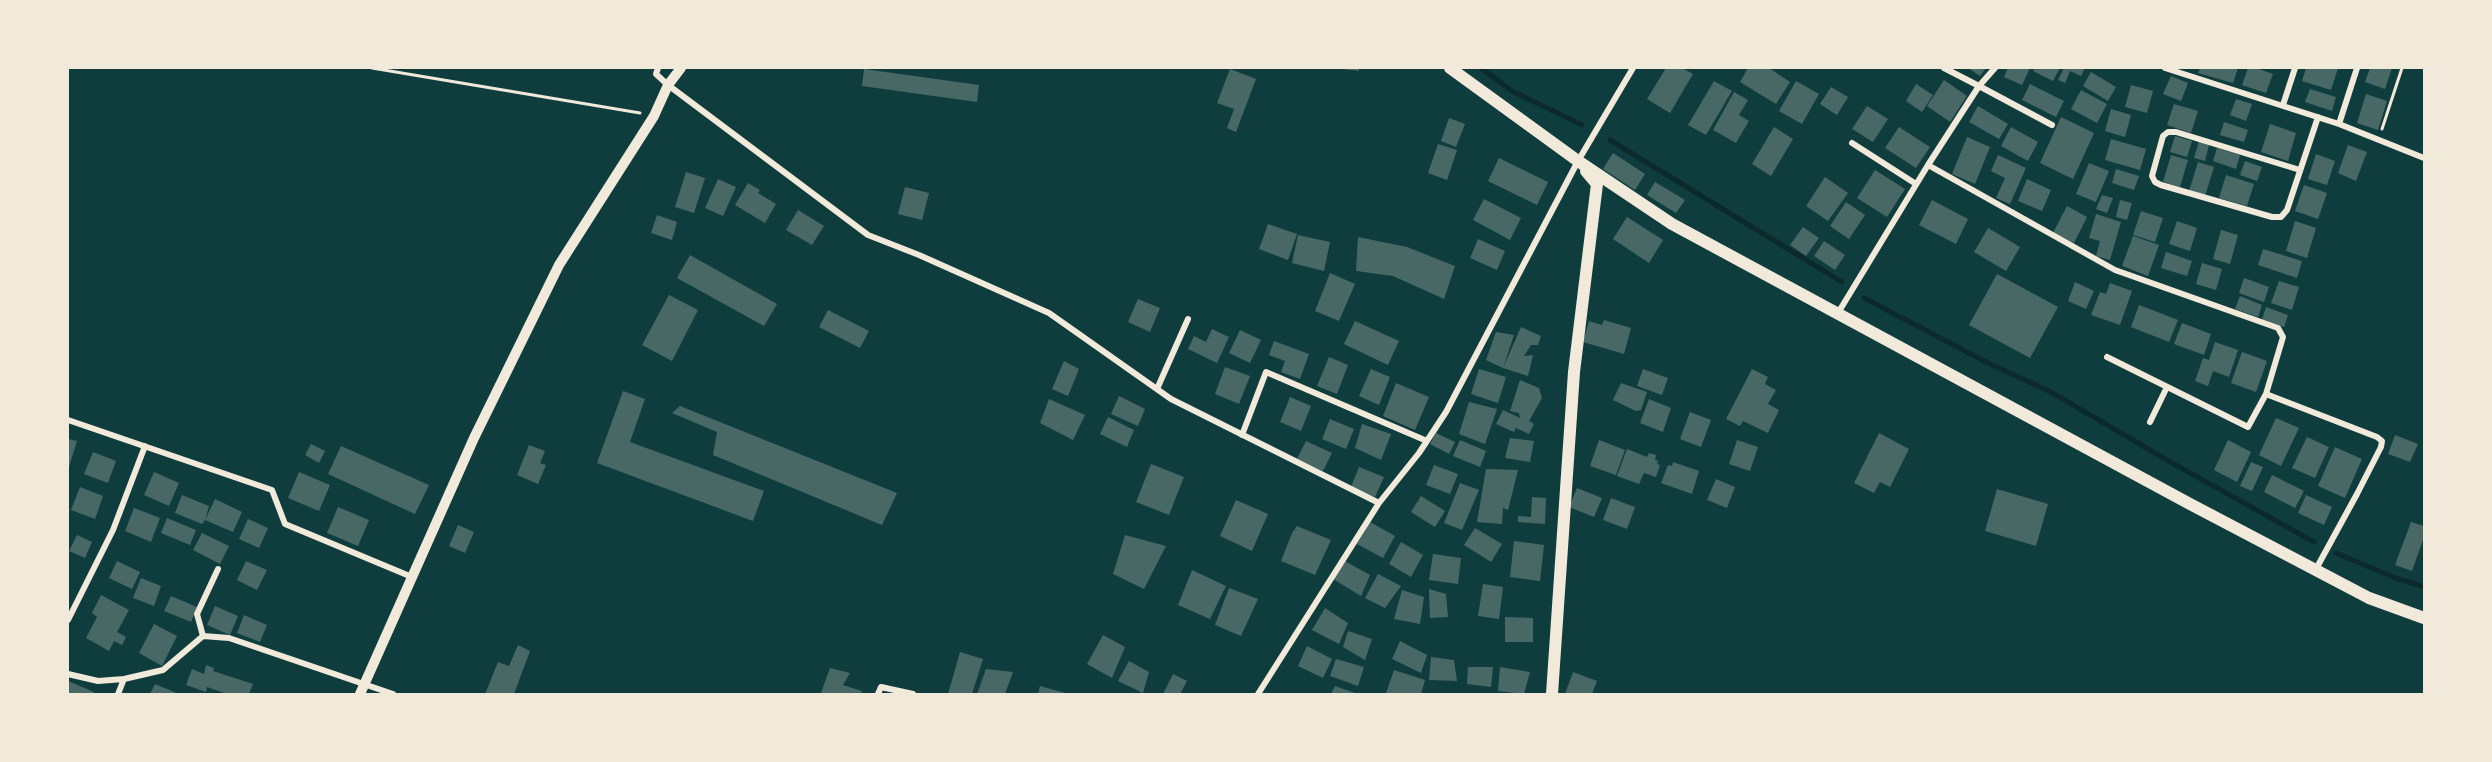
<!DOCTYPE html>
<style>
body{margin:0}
#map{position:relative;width:2492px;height:762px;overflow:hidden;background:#0f3d3e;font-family:"Source Sans 3",sans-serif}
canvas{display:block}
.frame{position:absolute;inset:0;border:69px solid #f1e9da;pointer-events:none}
</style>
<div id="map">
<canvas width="2492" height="762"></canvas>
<div class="frame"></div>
</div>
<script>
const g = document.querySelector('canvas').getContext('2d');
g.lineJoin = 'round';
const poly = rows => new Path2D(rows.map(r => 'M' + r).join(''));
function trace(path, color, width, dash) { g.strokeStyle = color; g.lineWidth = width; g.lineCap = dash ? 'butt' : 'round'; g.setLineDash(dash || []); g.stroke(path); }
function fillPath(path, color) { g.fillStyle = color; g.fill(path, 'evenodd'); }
trace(poly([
 [1481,68,1512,91,1582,125],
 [1610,140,1842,282],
 [1864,298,1988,363,2051,392,2167,460,2314,542],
 [2336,553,2393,577,2424,587]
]), '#0a2a2b', 5);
fillPath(poly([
 [1334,68,1359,68,1359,71],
 [1666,68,1682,68,1693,74,1670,113,1647,99],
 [1748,68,1769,68,1790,82,1776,104,1740,82],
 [1968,68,1986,68,1980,76],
 [2008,68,2030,68,2022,85,2004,77],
 [2035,68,2060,68,2053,81,2033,71],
 [2064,68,2085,68,2081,76,2070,71,2065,83,2058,80],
 [2200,68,2238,68,2233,83,2198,73],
 [2248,68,2256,68,2273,74,2266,93,2242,85],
 [2306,68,2338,68,2331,90,2302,81],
 [2370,68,2392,68,2385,89,2365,82],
 [864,69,979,85,977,102,862,86],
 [1230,69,1256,79,1236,132,1227,128,1234,109,1217,103],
 [2091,72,2116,87,2108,101,2083,86],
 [2171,76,2188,83,2181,101,2163,94],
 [1944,80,1967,96,1950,122,1927,106],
 [1714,81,1732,91,1706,135,1688,125],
 [1796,81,1819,94,1802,124,1779,111],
 [1916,84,1933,95,1922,112,1906,101],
 [2030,84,2064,101,2056,117,2022,100],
 [2131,85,2153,91,2147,113,2125,107],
 [1831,87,1848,97,1837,115,1820,104],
 [2310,89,2336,97,2332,111,2305,102],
 [2081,90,2107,104,2097,123,2071,109],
 [1734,92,1748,100,1739,115,1749,121,1736,143,1713,130],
 [2366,94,2387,101,2378,130,2357,123],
 [2236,99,2252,104,2246,121,2230,115],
 [2174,104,2198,111,2191,133,2167,125],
 [1867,106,1888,119,1873,142,1852,129],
 [1978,106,2008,124,1999,139,1969,122],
 [2111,109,2131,115,2125,137,2105,131],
 [2061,117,2094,133,2073,179,2040,163],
 [1449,118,1465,124,1456,147,1441,141],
 [2224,122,2248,130,2244,142,2220,135],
 [2270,124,2296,133,2288,161,2261,152],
 [1774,127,1793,139,1771,176,1752,164],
 [1899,127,1930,147,1916,168,1885,148],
 [2011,127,2038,142,2028,161,2001,146],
 [2175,136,2192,141,2187,157,2170,152],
 [1967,137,1990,147,1975,184,1952,174],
 [2111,139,2146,149,2140,170,2105,160],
 [2199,141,2209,145,2205,161,2194,158],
 [1438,144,1457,150,1447,180,1428,173],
 [2348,145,2367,152,2356,181,2338,173],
 [2217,148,2240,155,2236,169,2213,161],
 [1613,153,1645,174,1635,190,1603,169],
 [2316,154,2335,161,2327,185,2308,179],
 [1998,155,2026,168,2010,204,1996,198,2005,178,1991,171],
 [2171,155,2188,160,2180,187,2163,182],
 [1499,158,1548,182,1537,205,1488,181],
 [2245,161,2262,167,2257,181,2240,175],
 [2198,162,2214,167,2205,196,2189,191],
 [2089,163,2109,171,2096,202,2076,194],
 [2116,169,2139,176,2134,190,2112,183],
 [1875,170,1905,189,1887,217,1857,198],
 [686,172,705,178,694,213,675,207],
 [2226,175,2254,184,2247,206,2219,198],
 [1825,177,1848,193,1828,221,1806,206],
 [718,179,736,187,723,216,705,208],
 [2027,179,2051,190,2042,211,2018,201],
 [1655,182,1685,200,1676,213,1647,195],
 [748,183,760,190,758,193,776,204,765,223,735,205],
 [2304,185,2327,193,2318,219,2295,211],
 [905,187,929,193,922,220,898,214],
 [2102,195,2113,198,2107,213,2096,209],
 [1484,199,1521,218,1510,240,1473,220],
 [1932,200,1968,219,1956,244,1919,225],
 [2120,200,2132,203,2127,220,2116,217],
 [1846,202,1865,215,1849,239,1830,226],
 [2067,206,2087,217,2074,243,2053,233],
 [798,210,824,226,812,245,786,230],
 [2141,211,2163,218,2155,242,2133,235],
 [2096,214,2121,222,2110,260,2096,256,2100,241,2089,238],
 [657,215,677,222,672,240,651,233],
 [1627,217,1663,240,1649,263,1613,239],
 [2177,221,2197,228,2190,251,2169,244],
 [2295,221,2316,228,2307,258,2286,251],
 [1268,224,1297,234,1288,260,1259,249],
 [1803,227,1819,238,1806,256,1790,245],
 [1988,228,2020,247,2006,271,1974,252],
 [2221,230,2238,235,2230,264,2213,259],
 [1298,235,1330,242,1324,271,1292,263],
 [2133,236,2159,245,2148,276,2122,266],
 [1358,237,1407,247,1455,266,1444,299,1393,276,1356,271],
 [1478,239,1505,251,1497,270,1470,258],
 [1824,241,1845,255,1835,270,1814,256],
 [2263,249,2302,261,2297,278,2258,265],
 [2166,252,2192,261,2187,276,2161,268],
 [690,255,777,304,764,326,677,278],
 [2202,263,2222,269,2216,290,2196,284],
 [1330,273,1355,284,1339,321,1315,311],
 [1997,274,2058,307,2030,358,1969,325],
 [2244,278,2269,287,2264,302,2239,293],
 [2279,281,2299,287,2292,310,2271,303],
 [2075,282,2094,291,2086,309,2068,301],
 [2110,283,2132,291,2120,325,2091,315,2100,292,2106,294],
 [669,295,698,310,672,361,642,345],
 [2240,296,2262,305,2258,317,2235,309],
 [1138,299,1160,308,1150,332,1128,322],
 [2139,305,2178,320,2169,342,2131,327],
 [2266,307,2288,315,2284,327,2262,319],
 [828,310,869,331,860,348,819,327],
 [1604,320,1631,328,1624,354,1583,342,1589,321,1602,325],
 [1355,321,1399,341,1388,365,1344,344],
 [2182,323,2211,334,2204,355,2174,344],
 [1521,327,1541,336,1538,345,1531,345,1524,356,1533,355,1528,376,1503,368,1486,360,1496,332,1514,335,1503,368],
 [1212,329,1229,337,1217,363,1188,349,1194,336,1206,342],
 [1240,330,1261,340,1250,363,1229,353],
 [1274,341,1309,354,1300,379,1281,372,1285,361,1269,355],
 [2215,342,2238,350,2229,377,2213,371,2208,386,2195,381,2203,358,2209,360],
 [2242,352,2267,361,2256,392,2231,383],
 [1329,357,1348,365,1337,394,1317,386],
 [1064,361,1079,369,1068,396,1052,389],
 [1225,367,1250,376,1239,404,1215,394],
 [1371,369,1390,377,1379,405,1359,396],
 [1479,369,1506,377,1498,403,1471,394],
 [1643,369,1668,378,1662,395,1637,386],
 [1752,369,1768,377,1765,384,1776,390,1768,404,1779,410,1768,433,1743,421,1740,426,1726,419],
 [1520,380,1539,388,1542,398,1529,421,1534,424,1529,434,1516,428,1514,432,1496,424,1503,410,1520,418,1519,413,1510,411],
 [1396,383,1429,397,1415,430,1383,416],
 [1621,383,1647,392,1641,410,1636,411,1613,400],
 [623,391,645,399,630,442,764,491,753,521,597,463],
 [1119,396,1145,409,1138,426,1111,414],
 [1290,397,1311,406,1301,431,1280,422],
 [1049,399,1085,415,1073,440,1040,423],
 [1649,399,1671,408,1663,432,1640,423],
 [1469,402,1497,409,1485,444,1459,434],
 [680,406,897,493,882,525,713,455,717,432,672,413],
 [1690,412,1711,420,1701,447,1680,439],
 [1108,417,1134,430,1127,447,1100,434],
 [2276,418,2299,428,2281,466,2259,455],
 [1330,419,1354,429,1346,449,1322,439],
 [1362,424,1391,434,1381,460,1355,448],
 [1436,433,1455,442,1449,454,1430,444],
 [1879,433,1909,449,1890,487,1880,482,1874,493,1854,483],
 [2395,435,2418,444,2410,462,2388,454],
 [2307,437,2329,447,2315,478,2292,468],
 [1510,438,1534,441,1530,462,1505,458],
 [68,439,77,441,68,470],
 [1460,440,1486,451,1480,467,1453,456],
 [1599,440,1625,450,1616,475,1590,466],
 [1737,440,1758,447,1750,471,1729,464],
 [2228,440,2251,452,2237,482,2214,470],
 [1306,441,1332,453,1323,471,1297,459],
 [311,444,325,451,319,463,305,455],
 [529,445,545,451,540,463,546,465,538,484,517,475],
 [341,446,429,485,415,514,328,474],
 [2335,447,2362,459,2345,498,2318,486],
 [1627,449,1647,457,1649,453,1656,455,1655,460,1658,461,1657,464,1660,465,1656,477,1644,473,1639,484,1617,476],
 [93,452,116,461,108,483,84,474],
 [1673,462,1699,471,1692,494,1661,483,1668,465,1672,466],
 [2251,462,2263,467,2252,491,2240,486],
 [1151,464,1184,477,1169,515,1136,502],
 [1434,465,1458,474,1450,494,1426,485],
 [1359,467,1384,477,1375,497,1351,487],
 [1486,469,1518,470,1508,510,1503,508,1502,524,1477,522],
 [154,472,179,483,169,506,144,495],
 [299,472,330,485,319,511,288,498],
 [2272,475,2304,491,2295,508,2264,492],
 [1716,479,1735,487,1727,508,1707,500],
 [1460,483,1479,490,1462,530,1444,523],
 [80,487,103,496,95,519,71,510],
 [1577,488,1602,498,1594,517,1569,507],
 [1997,489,2048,504,2036,546,1985,531],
 [182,495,209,506,205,520,215,499,242,512,233,532,205,520,202,524,175,513],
 [2306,495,2332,507,2324,525,2298,513],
 [1421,496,1445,511,1435,527,1411,512],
 [1532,497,1546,498,1545,524,1518,522,1518,516,1531,517],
 [1611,498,1635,507,1627,529,1603,520],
 [1236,500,1268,514,1252,551,1220,536],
 [338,507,369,520,358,546,327,533],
 [134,508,160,518,151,542,125,531],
 [167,518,196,530,190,545,161,533],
 [248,519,268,528,259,548,239,539],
 [1370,522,1395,536,1383,558,1357,544],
 [2411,522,2424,526,2424,537,2412,571,2395,565],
 [458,525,474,532,465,553,449,546],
 [1297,526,1331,540,1315,575,1281,561,1292,533],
 [1475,528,1502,544,1491,562,1464,545],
 [202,533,229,546,220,564,193,550],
 [77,535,92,542,85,558,69,551],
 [1125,535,1166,546,1144,589,1113,574],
 [1514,541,1544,545,1540,581,1510,577],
 [1401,542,1423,555,1411,577,1389,564],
 [1433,554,1461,558,1458,584,1429,580],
 [117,561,140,572,132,589,109,578],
 [246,561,267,570,257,590,237,580],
 [1345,561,1370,575,1361,596,1333,579],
 [1192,570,1226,586,1210,619,1178,605],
 [1378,574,1401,586,1385,608,1365,598],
 [141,578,161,586,154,606,133,598],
 [1483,584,1503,587,1499,619,1478,616],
 [1229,588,1258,599,1241,636,1215,625],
 [1429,589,1446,594,1448,617,1430,618],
 [1402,590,1424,597,1420,624,1394,619],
 [101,595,129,610,117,632,126,637,122,645,114,641,109,651,86,638,97,617,92,613],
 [171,596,197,607,191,622,164,611],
 [215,606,238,616,230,635,207,625],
 [1325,608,1348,623,1339,644,1312,630],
 [244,615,267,625,260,642,237,633],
 [1505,617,1533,618,1533,642,1505,642],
 [154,624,177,636,162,666,139,653],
 [1348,631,1372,639,1365,660,1343,647],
 [1103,635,1125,647,1112,678,1087,664],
 [1400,641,1427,655,1421,673,1392,659],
 [518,645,530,651,514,694,485,694,498,662,509,666],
 [1307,646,1332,659,1323,678,1298,666],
 [960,652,983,659,972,694,948,694],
 [1431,657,1454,660,1457,681,1429,680],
 [1336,659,1364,667,1358,686,1330,676],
 [1129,661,1149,672,1143,693,1118,681],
 [206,665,214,668,213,671,253,684,249,694,227,694,207,687,206,692,186,685,192,669,204,674],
 [1468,667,1493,667,1491,687,1467,684],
 [1500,667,1530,672,1524,694,1498,691],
 [830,668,850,673,843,685,862,691,860,694,821,693],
 [986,669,1013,672,1005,694,977,694],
 [1394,670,1425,680,1421,694,1386,693],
 [1573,672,1597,681,1592,694,1565,694],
 [1173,674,1187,681,1180,694,1163,694],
 [68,681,94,692,93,694,68,694],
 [155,684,179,694,150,694],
 [1040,686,1069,694,1038,694],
 [1335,686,1358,694,1331,694]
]), '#486865');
trace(poly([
 [372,68,640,113],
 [2382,129,2402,68]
]), '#f1e9da', 3);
trace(poly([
 [658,68,656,74,668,85,868,235,919,255,1049,313,1171,399,1379,503],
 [1944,68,1979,86,1995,68],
 [2165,68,2339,124,2424,158],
 [2283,105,2295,68],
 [2339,124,2357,68],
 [1852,143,1916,184],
 [1928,165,2115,270,2278,328,2283,337,2266,394,2377,437,2382,441,2381,447,2357,494,2316,569],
 [2300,170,2176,132,2168,132,2163,136,2152,176,2155,182,2161,185,2272,217,2281,217,2287,210,2318,117],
 [1838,313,1928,165,1979,86,2052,125],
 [2107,357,2248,427,2266,394],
 [1157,389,1188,319],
 [68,420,272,490,285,524,412,577],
 [2150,422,2167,387],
 [1242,435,1266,372,1427,441],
 [68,620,113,530,145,446],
 [203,636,197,614,218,569],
 [68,674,98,681,124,679,163,670,203,636,229,638,393,694],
 [118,694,124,679],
 [878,694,881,687,913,694],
 [1258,694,1379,503,1419,453,1446,412,1578,161,1633,68]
]), '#f1e9da', 6);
trace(poly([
 [360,694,474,438,559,265,654,116,668,85,681,68]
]), '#f1e9da', 10);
trace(poly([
 [1450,68,1578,161,1672,224,2190,504,2369,598,2424,618],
 [1552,694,1574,372,1597,184,1586,171]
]), '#f1e9da', 12);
</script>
